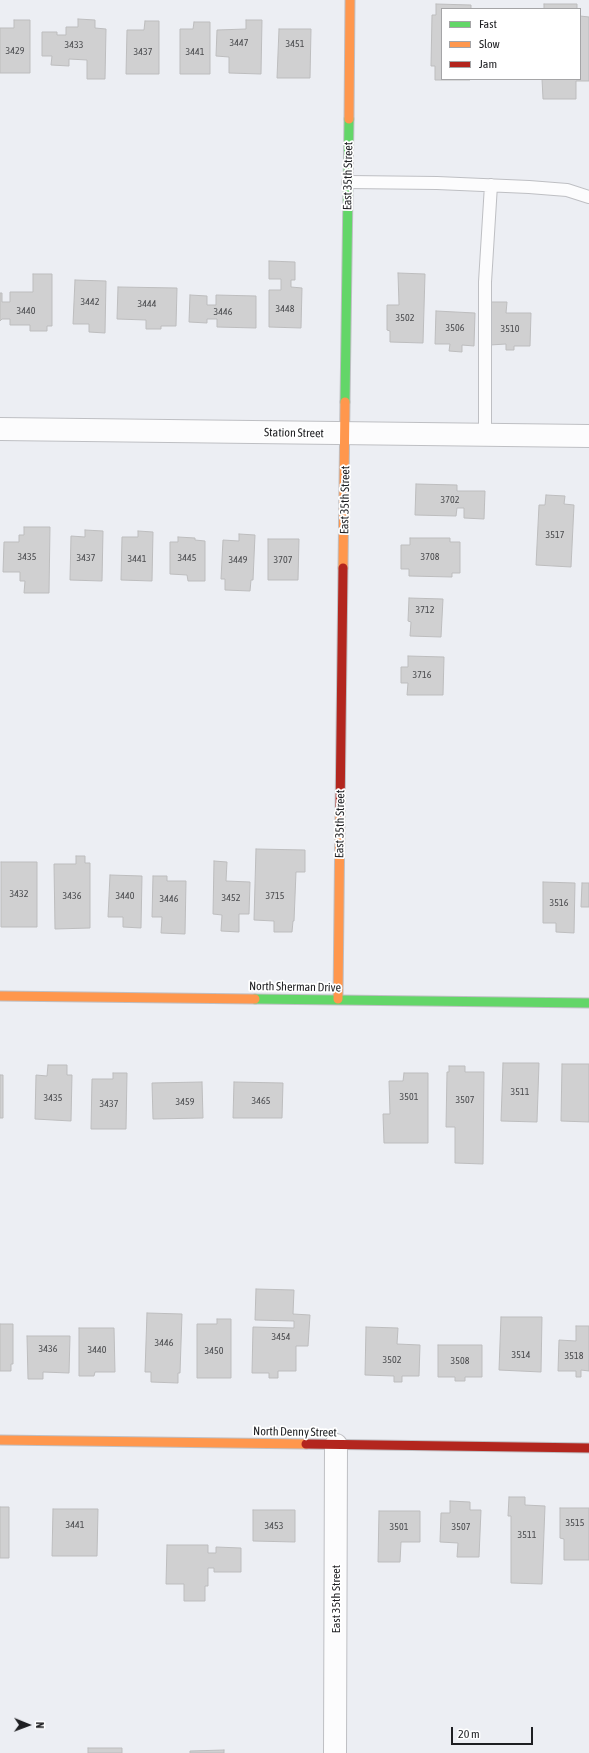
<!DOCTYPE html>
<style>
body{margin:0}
#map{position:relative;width:589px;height:1753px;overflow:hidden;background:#eceef3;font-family:"Asap Condensed",sans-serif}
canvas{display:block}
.legend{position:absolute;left:441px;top:8px;width:140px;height:72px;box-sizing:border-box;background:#fff;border:1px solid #a5a5a7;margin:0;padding:5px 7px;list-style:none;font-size:12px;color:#1e1f22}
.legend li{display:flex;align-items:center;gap:8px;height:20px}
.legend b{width:20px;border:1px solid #a5a5a7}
.north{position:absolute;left:8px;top:1705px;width:40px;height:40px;-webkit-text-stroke:3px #fff;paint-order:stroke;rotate:91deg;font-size:11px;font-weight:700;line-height:16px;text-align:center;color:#1e1f22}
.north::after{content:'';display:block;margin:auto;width:14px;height:18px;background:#1e1f22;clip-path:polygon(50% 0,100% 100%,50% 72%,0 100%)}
.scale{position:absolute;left:451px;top:1727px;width:82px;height:18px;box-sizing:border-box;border:2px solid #1e1f22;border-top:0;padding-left:5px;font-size:12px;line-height:14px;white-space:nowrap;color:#1e1f22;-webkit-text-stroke:3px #fff;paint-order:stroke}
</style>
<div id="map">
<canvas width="589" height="1753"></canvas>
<ul class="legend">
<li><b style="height:5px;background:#63d668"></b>Fast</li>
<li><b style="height:5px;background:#ff974d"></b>Slow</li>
<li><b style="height:5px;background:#b3261e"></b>Jam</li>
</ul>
<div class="north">N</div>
<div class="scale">20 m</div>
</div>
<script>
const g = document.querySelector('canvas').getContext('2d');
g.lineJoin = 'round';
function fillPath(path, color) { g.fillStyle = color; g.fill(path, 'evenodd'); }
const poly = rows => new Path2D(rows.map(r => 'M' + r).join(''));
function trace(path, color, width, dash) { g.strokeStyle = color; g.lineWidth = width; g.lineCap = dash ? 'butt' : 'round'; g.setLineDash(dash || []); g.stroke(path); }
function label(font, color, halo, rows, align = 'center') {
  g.font = font + ' "Asap Condensed",sans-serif'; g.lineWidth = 3.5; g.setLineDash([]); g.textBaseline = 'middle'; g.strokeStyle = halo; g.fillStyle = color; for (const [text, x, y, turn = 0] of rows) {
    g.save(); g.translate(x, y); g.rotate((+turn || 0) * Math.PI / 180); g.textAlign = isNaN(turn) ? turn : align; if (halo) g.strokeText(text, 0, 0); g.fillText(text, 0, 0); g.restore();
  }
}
const building = poly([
 [436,4,471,5,471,9,442,9,442,79,470,79,470,80,435,80,435,66,431,66,432,15,436,15,436,4],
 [544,4,577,4,577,9,544,9,544,4],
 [580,16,589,17,589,81,576,81,576,99,543,99,542,79,580,79,580,16],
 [78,19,95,20,95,28,106,29,105,79,87,79,87,60,69,59,69,66,51,65,52,56,42,56,42,32,57,32,57,35,66,35,66,27,78,27,78,19],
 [14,20,30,20,30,73,0,73,0,28,14,28,14,20],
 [246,20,262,20,261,74,229,73,229,57,216,56,217,30,246,29,246,20],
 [145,21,159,21,159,74,126,74,127,30,144,30,145,21],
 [194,22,210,22,210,74,180,74,180,29,193,29,194,22],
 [279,29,311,29,310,78,277,78,279,29],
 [269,261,295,262,295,280,291,280,291,287,302,288,301,328,269,327,269,290,281,290,281,279,269,279,269,261],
 [398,273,425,274,423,343,390,342,390,331,387,330,387,305,399,305,398,273],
 [33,274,52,274,52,326,47,326,47,331,30,331,30,325,10,325,10,319,2,319,0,321,0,293,2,293,2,302,10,302,10,292,33,292,33,274],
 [75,280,106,281,105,333,89,332,89,324,73,324,75,280],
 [118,287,177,288,176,326,161,326,161,329,146,329,146,320,117,319,118,287],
 [190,295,207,296,207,305,216,305,216,295,256,296,256,328,217,327,217,319,207,319,207,323,189,322,190,295],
 [490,302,507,302,506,313,531,313,530,346,514,346,514,350,506,350,506,344,490,345,490,302],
 [436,311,475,313,474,346,462,345,462,352,449,351,450,344,435,344,436,311],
 [416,484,457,485,457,491,485,491,484,519,464,518,464,508,457,508,456,516,415,515,416,484],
 [546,495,565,496,564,504,574,505,571,567,536,565,539,505,545,505,546,495],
 [24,527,50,527,49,593,24,593,25,581,20,581,20,572,3,572,4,542,19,542,19,535,24,535,24,527],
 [85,530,103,531,102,581,70,580,71,536,85,537,85,530],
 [138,531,153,532,152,581,121,580,122,537,138,537,138,531],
 [239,534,255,535,253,580,251,580,250,591,225,590,225,579,221,579,223,540,239,541,239,534],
 [178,537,195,538,195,540,205,541,205,581,188,581,187,575,170,574,170,542,178,542,178,537],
 [410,538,450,538,450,542,460,542,460,573,452,573,452,577,409,576,409,569,401,569,401,545,410,545,410,538],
 [268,539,299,539,298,580,268,580,268,539],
 [409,598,443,599,441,637,410,636,411,622,408,621,409,598],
 [408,656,444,657,443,695,407,695,408,683,401,683,401,667,408,667,408,656],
 [256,849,305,850,305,872,296,872,294,921,293,921,292,932,274,932,274,921,254,920,256,849],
 [76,856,85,856,85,863,90,863,90,928,55,929,54,864,76,864,76,856],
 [214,861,227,862,226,881,250,882,249,914,239,914,239,932,221,931,222,915,213,914,214,861],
 [1,862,37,862,37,927,1,927,1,862],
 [110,875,142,876,141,928,123,927,123,917,108,917,110,875],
 [153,876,167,876,167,881,186,881,185,934,161,933,162,917,152,917,153,876],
 [543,882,575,883,574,933,556,932,556,923,543,923,543,882],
 [582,883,589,883,589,907,581,907,582,883],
 [503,1063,539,1063,537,1122,501,1121,503,1063],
 [562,1064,589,1064,589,1122,561,1121,562,1064],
 [48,1065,67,1065,67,1075,72,1075,71,1121,35,1119,36,1075,47,1076,48,1065],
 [449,1066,465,1066,465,1072,484,1072,483,1164,455,1163,455,1127,446,1127,447,1072,449,1072,449,1066],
 [113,1073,127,1073,126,1129,91,1129,92,1079,113,1079,113,1073],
 [404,1073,428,1073,428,1143,384,1143,383,1114,390,1114,389,1081,403,1081,404,1073],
 [0,1075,3,1075,3,1118,0,1118,0,1075],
 [202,1082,203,1118,153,1119,152,1083,202,1082],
 [234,1082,283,1083,282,1118,233,1118,234,1082],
 [256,1289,294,1290,293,1314,310,1315,308,1346,296,1346,296,1371,278,1371,278,1378,269,1378,269,1373,252,1373,253,1327,294,1328,294,1321,255,1320,256,1289],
 [147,1313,182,1314,180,1373,178,1373,178,1383,151,1382,151,1372,145,1372,147,1313],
 [501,1317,542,1317,541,1372,499,1370,501,1317],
 [217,1319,231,1319,231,1378,197,1378,197,1324,217,1324,217,1319],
 [0,1324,13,1324,13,1364,11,1364,11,1371,0,1371,0,1324],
 [576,1326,589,1326,589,1371,581,1370,581,1377,576,1377,576,1371,558,1371,559,1340,576,1341,576,1326],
 [366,1327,398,1328,397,1344,420,1345,419,1376,402,1376,402,1382,394,1382,394,1376,365,1375,366,1327],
 [79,1328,114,1328,115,1372,95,1372,94,1376,79,1376,79,1328],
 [27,1336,70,1336,69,1373,43,1372,43,1379,28,1379,27,1336],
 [438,1345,482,1345,482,1377,465,1377,465,1381,455,1381,455,1377,438,1377,438,1345],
 [509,1497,525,1497,525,1505,545,1506,542,1584,511,1583,511,1516,508,1516,509,1497],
 [450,1501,470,1502,470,1510,481,1510,479,1557,457,1557,458,1543,440,1542,441,1513,450,1513,450,1501],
 [0,1507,9,1507,9,1558,0,1558,0,1507],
 [560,1508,589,1508,589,1560,564,1560,564,1539,560,1538,560,1508],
 [53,1509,98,1509,97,1556,52,1556,53,1509],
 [253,1510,295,1510,295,1542,253,1541,253,1510],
 [379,1511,420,1511,420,1542,401,1542,400,1562,378,1562,379,1511],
 [167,1545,208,1545,208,1553,216,1553,216,1547,241,1548,241,1572,214,1572,214,1568,208,1568,208,1586,205,1586,205,1601,184,1601,184,1584,166,1584,167,1545],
 [88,1748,122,1748,122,1753,88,1753,88,1748],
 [224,1750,224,1753,190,1753,190,1751,224,1750]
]);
fillPath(building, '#d0d0d1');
trace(building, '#bdbdbe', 1);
const lane = poly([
 [348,182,437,183,529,187,567,190,589,197],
 [485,435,485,282,491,185]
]);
const street = poly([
 [0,429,589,436],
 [335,1753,336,1445]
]);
const fast = poly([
 [345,402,349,119],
 [255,999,589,1003]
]);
const slow = poly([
 [349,119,350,0],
 [343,568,345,402],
 [0,996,255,999],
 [338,999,340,814],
 [0,1440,306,1444]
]);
const jam = poly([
 [340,814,343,568],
 [306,1444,589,1448]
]);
trace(lane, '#bebfc3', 14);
trace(street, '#bebfc3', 24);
trace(fast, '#bebfc3', 11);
trace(slow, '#bebfc3', 11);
trace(jam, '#bebfc3', 11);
trace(lane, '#fcfcfd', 12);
trace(street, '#fcfcfd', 22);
trace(fast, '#63d668', 9);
trace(slow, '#ff974d', 9);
trace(jam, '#b3261e', 9);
label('10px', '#4a4b4e', null, [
 ["3447",239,43],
 ["3451",295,44],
 ["3433",74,45],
 ["3429",15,51],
 ["3437",143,52],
 ["3441",195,52],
 ["3442",90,302],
 ["3444",147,304],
 ["3448",285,309],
 ["3440",26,311],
 ["3446",223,312],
 ["3502",405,318],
 ["3506",455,328],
 ["3510",510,329],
 ["3702",450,500],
 ["3517",555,535],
 ["3435",27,557],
 ["3708",430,557],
 ["3437",86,558],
 ["3445",187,558],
 ["3441",137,559],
 ["3449",238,560],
 ["3707",283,560],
 ["3712",425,610],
 ["3716",422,675],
 ["3432",19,894],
 ["3436",72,896],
 ["3440",125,896],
 ["3715",275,896],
 ["3452",231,898],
 ["3446",169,899],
 ["3516",559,903],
 ["3511",520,1092],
 ["3501",409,1097],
 ["3435",53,1098],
 ["3507",465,1100],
 ["3465",261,1101],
 ["3459",185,1102],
 ["3437",109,1104],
 ["3454",281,1337],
 ["3446",164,1343],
 ["3436",48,1349],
 ["3440",97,1350],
 ["3450",214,1351],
 ["3514",521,1355],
 ["3518",574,1356],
 ["3502",392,1360],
 ["3508",460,1361],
 ["3515",575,1523],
 ["3441",75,1525],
 ["3453",274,1526],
 ["3501",399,1527],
 ["3507",461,1527],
 ["3511",527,1535]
]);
label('12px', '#1e1f22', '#fff', [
 ["East 35th Street",348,176,-89],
 ["Station Street",294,433,1],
 ["East 35th Street",345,500,-89],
 ["East 35th Street",340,824,-89],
 ["North Sherman Drive",295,987,1],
 ["North Denny Street",295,1432,1],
 ["East 35th Street",336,1599,-90]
]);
</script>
